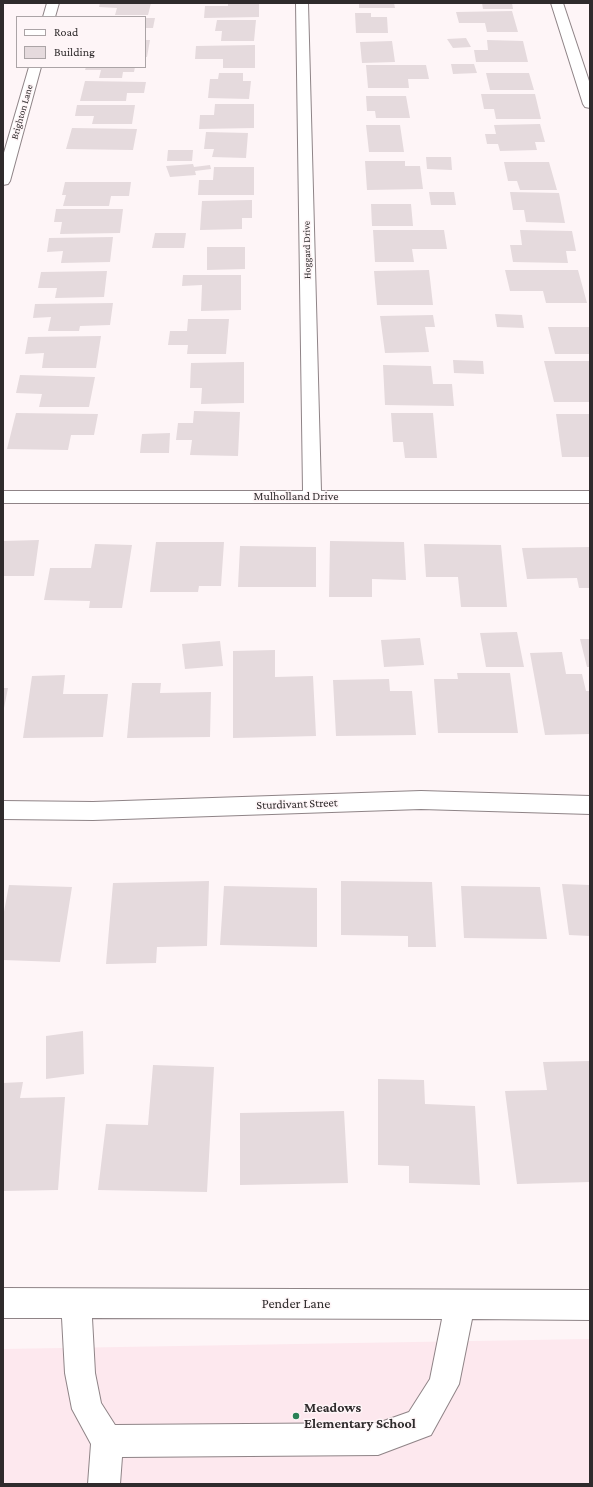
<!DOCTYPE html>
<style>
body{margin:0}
#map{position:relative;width:593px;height:1487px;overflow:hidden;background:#fef5f7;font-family:"Crimson Pro",serif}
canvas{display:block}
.frame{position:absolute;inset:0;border:4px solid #2f2b2c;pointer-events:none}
.legend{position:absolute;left:16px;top:16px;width:130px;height:52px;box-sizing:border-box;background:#fef5f7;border:1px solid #aba4a6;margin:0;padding:5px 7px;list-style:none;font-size:12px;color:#2f2b2c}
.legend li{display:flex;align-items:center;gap:8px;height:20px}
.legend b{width:20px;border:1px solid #aba4a6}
</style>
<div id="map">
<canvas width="593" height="1487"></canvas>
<div class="frame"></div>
<ul class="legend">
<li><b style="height:5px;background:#fff"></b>Road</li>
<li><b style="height:11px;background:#e5dadd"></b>Building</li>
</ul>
</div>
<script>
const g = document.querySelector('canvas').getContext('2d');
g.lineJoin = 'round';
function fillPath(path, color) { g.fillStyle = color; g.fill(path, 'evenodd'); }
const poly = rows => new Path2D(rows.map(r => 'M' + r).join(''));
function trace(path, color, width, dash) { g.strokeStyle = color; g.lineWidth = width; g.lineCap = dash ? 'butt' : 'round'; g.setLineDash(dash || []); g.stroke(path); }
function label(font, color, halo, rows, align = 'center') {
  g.font = font + ' "Crimson Pro",serif'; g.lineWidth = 3; g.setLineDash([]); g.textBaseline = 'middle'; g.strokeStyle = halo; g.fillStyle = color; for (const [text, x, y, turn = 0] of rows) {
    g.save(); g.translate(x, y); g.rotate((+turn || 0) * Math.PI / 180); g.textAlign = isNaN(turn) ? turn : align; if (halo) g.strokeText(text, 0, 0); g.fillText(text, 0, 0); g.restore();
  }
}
fillPath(poly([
 [590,1339,590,1484,3,1484,3,1349]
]), '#fde8ee');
fillPath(poly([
 [100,3,151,3,148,15,115,15,117,8,99,7],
 [228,3,259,3,259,17,204,18,205,6,228,6],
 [359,3,394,3,395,8,359,8],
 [482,3,512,3,513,9,483,9],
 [512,11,518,32,487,32,485,23,459,23,456,12],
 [355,13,371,13,371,17,387,17,388,33,356,33],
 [145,18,155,18,153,28,145,28],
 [217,20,256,20,254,41,221,41,222,31,215,31],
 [466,38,471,47,453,48,447,39],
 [145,40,150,40,147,57,145,57],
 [487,40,523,41,528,62,476,62,474,50,488,50],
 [392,41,395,62,362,63,360,42],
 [255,45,255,68,223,68,223,59,195,59,196,46],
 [451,64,474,64,477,73,453,74],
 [366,65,426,65,429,79,408,79,409,88,368,88],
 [86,67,135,67,134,72,123,72,122,78,99,78,101,70,85,70],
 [219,73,243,73,243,81,251,81,249,99,208,98,210,79,218,79],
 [486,73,529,73,534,90,490,90],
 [85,81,146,82,144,93,127,93,126,101,80,101],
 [481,94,535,94,541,119,496,119,494,109,484,109],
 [366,96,406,96,410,118,376,118,375,111,367,111],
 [215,104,254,104,254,128,199,129,200,115,214,115],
 [77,105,135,105,132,124,92,124,94,116,75,116],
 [540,124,545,142,535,142,537,150,500,151,498,144,487,144,485,134,496,134,494,125],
 [366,125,400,125,404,152,369,152],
 [72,128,137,129,133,150,66,149],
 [206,132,248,133,246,158,212,157,214,149,204,149],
 [168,150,193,150,192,161,167,161],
 [426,157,451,157,452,170,427,169],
 [365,161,405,161,405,166,420,166,423,189,367,190],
 [504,162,549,162,557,190,520,190,517,181,508,181],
 [193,164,194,167,210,165,211,169,195,171,196,175,170,177,166,166],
 [214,167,254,167,254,195,198,195,199,180,213,180],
 [65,182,131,182,129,196,111,196,109,206,63,206,66,195,62,195],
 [429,192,454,192,456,205,431,205],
 [510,192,559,193,565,223,526,222,524,210,513,210],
 [252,200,252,218,242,218,242,229,200,230,202,201],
 [371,204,411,204,413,226,372,226],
 [56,209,123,209,120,233,60,234,62,222,54,222],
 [373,230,444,230,447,249,412,249,414,262,375,262],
 [520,230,572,231,576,251,566,251,568,263,513,262,510,245,522,245],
 [155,233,186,233,184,248,152,248],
 [113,237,110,262,61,263,63,251,47,252,49,238],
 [207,247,245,247,245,269,207,270],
 [429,270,433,305,377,305,374,271],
 [505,270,578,270,587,303,546,303,543,291,510,291],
 [107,271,104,297,55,298,57,288,38,288,41,272],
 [183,275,241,275,241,310,201,311,202,285,182,286],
 [113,303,110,325,80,326,79,331,48,331,51,317,33,318,35,304],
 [495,314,522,315,524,328,497,327],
 [433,315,435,327,425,327,429,352,385,353,380,316],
 [188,319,229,319,226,354,187,354,188,345,168,345,170,331,187,331],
 [548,327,590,327,590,354,555,354],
 [101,336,96,368,42,368,44,353,25,354,28,337],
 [453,360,483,361,484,374,454,373],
 [544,361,590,361,590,402,554,402],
 [244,362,244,403,201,404,202,388,190,388,191,363],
 [383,365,431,366,433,384,452,384,454,406,385,405],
 [20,375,95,377,89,407,39,407,42,394,16,393],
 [194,411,240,412,238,456,190,455,192,440,176,440,178,423,193,423],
 [16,413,98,414,94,435,71,435,68,450,7,449],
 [391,413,433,413,437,458,405,458,403,442,393,442],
 [556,414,590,414,590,457,562,457],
 [170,433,169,453,140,453,142,434],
 [39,540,34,576,3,576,3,541],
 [330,541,404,542,406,580,372,579,372,597,329,597],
 [156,542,224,542,221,586,199,586,198,592,150,592],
 [95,544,132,545,122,608,89,608,90,601,44,600,50,568,91,568],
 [424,544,501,545,507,607,461,607,458,577,426,577],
 [240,546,316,547,316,587,238,587],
 [590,547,590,588,579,588,577,578,527,579,522,548],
 [517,632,524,667,486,667,480,633],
 [420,638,424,665,384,667,381,640],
 [580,639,590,639,590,667,587,667],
 [220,641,223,666,185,669,182,644],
 [275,650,275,677,313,676,316,736,233,738,233,651],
 [562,652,566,674,582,674,586,691,590,691,590,734,545,735,530,653],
 [457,673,510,673,518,733,438,733,434,679,458,679],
 [65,675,63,694,108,694,103,737,23,738,32,676],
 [389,679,390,691,412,691,416,735,336,736,333,680],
 [132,683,161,683,160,693,211,692,210,737,127,738],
 [3,688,8,688,4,708,3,708],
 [209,881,207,946,157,947,156,963,106,964,113,883],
 [341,881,432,882,436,947,408,947,408,936,341,935],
 [562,884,590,885,590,936,569,935],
 [9,885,72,887,60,962,3,960,3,917],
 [224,886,317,888,317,947,220,945],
 [461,886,540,887,547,939,464,938],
 [83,1031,84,1074,46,1079,46,1036],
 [590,1061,590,1182,517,1184,505,1091,547,1090,543,1062],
 [153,1065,214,1067,207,1192,98,1190,106,1124,148,1125],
 [378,1079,424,1080,425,1104,475,1106,480,1185,409,1183,409,1166,378,1165],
 [23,1082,20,1098,65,1097,58,1190,3,1191,3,1083],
 [344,1111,348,1183,240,1185,240,1113]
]), '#e5dadd');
const minor = poly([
 [47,3,59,3,55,17,43,17,47,3],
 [296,3,308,3,321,491,590,491,590,503,3,503,3,491,303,491,296,3],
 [551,3,563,3,590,84,590,108,585,107,583,104,551,3],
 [29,67,41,67,10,181,8,184,3,185,3,156,29,67],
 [421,791,590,796,590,814,421,809,93,820,3,819,3,801,93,802,421,791],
 [3,1288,590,1290,590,1320,472,1319,459,1384,431,1435,378,1455,122,1457,120,1484,88,1484,91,1444,72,1409,65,1373,62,1318,3,1318,3,1288],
 [92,1318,442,1319,430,1379,409,1412,378,1423,115,1425,101,1403,95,1373,92,1318]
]);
trace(minor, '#8f8487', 2);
fillPath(minor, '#fff');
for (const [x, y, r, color] of [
 [296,1416,4,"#298156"]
]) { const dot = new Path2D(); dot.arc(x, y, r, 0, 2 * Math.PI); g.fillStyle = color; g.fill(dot); trace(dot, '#fef5f7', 1.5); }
label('10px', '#2f2b2c', '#fef5f7', [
 ["Brighton Lane",22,112,-74],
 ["Hoggard Drive",307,250,-91]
]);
label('12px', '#2f2b2c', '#fef5f7', [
 ["Mulholland Drive",296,496],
 ["Sturdivant Street",297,804,-2]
]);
label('14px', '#2f2b2c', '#fef5f7', [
 ["Pender Lane",296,1304]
]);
label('bold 14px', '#2f2b2c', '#fef5f7', [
 ["Meadows",304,1408],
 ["Elementary School",304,1424]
], 'left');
</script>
